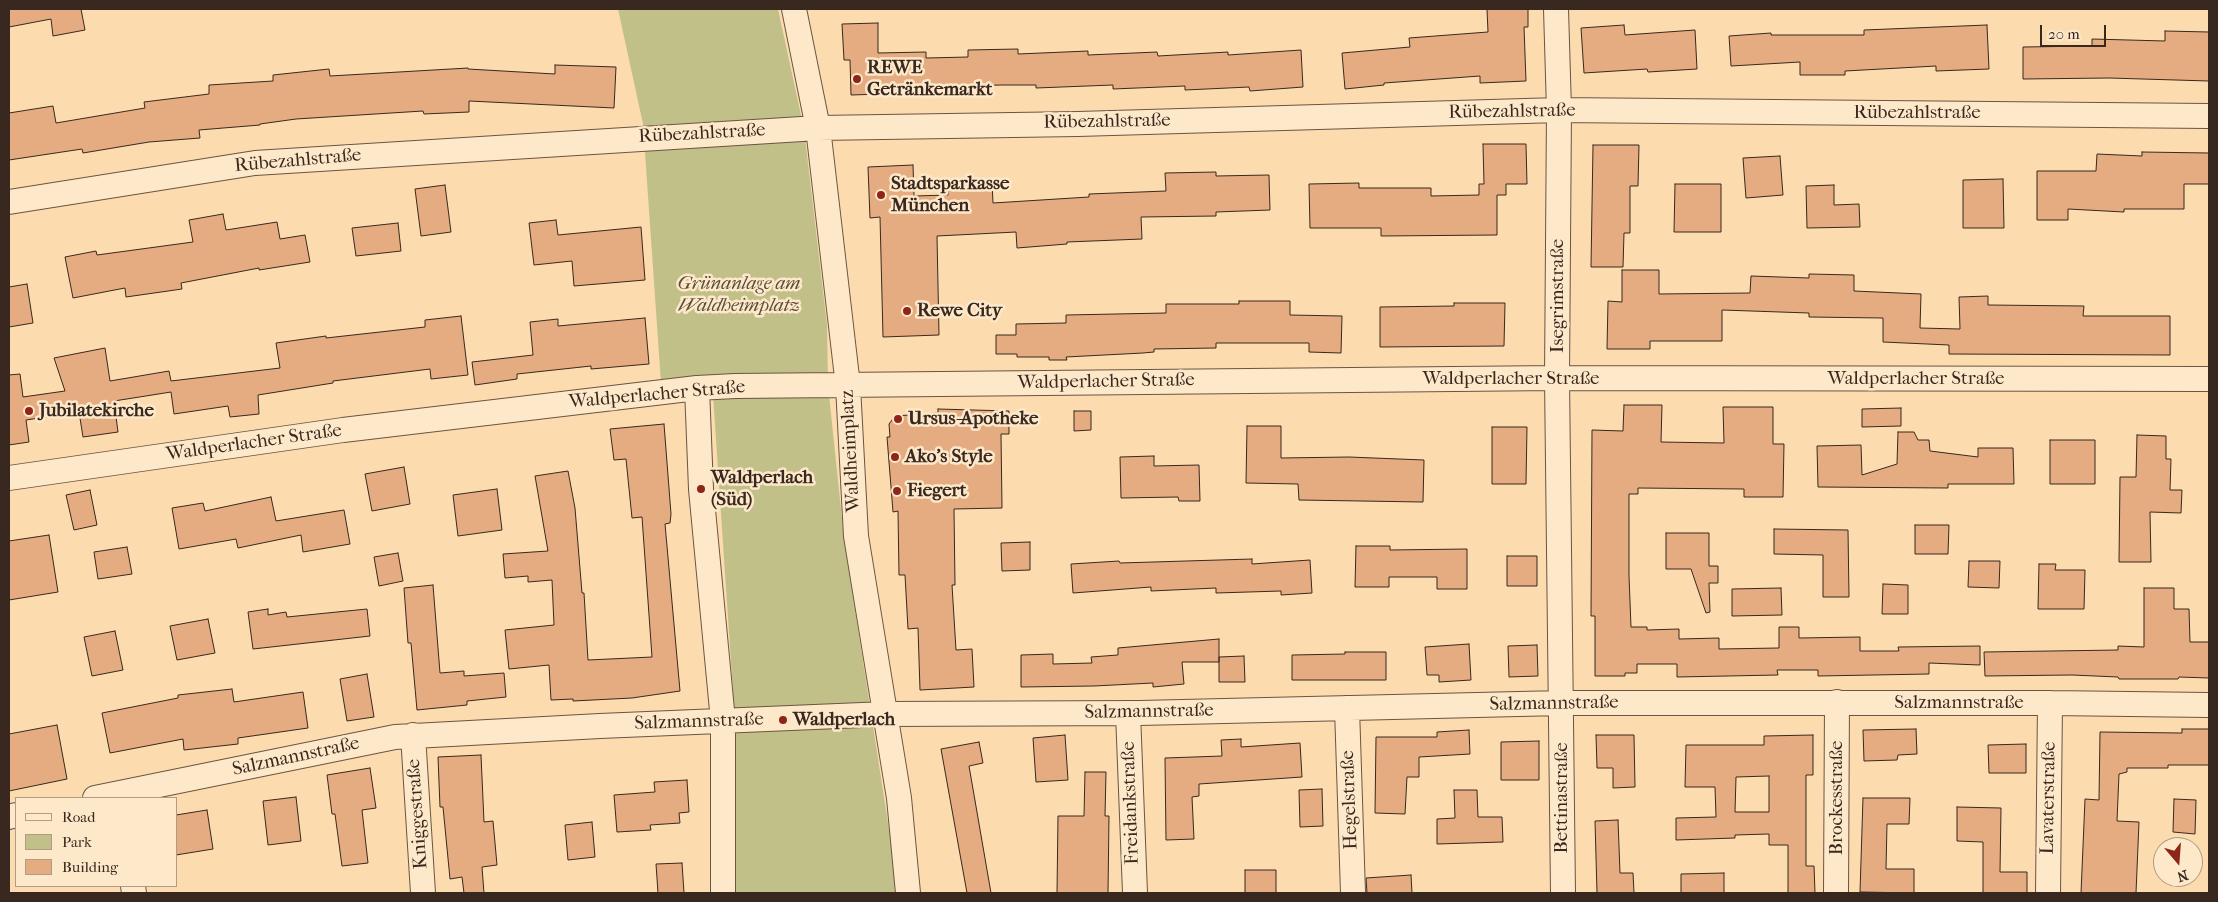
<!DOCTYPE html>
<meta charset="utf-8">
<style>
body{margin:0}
#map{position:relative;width:2218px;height:902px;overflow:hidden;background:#fcdcae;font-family:"IM FELL French Canon",serif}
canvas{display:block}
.frame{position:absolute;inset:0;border:10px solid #39281f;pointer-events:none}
.legend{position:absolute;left:15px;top:797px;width:162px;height:90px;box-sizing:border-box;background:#fde8ca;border:1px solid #af9b86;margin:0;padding:6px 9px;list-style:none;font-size:15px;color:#39281f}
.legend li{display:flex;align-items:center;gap:10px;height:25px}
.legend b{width:25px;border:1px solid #af9b86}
.north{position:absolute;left:2153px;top:837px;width:50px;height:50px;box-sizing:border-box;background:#fde8ca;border:1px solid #af9b86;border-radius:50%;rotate:162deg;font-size:14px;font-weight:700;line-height:20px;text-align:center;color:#39281f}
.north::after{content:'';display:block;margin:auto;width:18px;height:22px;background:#8f2418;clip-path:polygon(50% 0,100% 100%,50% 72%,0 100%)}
.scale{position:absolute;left:2040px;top:25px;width:66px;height:22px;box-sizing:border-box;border:2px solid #39281f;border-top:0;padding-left:6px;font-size:15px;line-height:18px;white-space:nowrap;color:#39281f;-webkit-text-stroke:4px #fde8ca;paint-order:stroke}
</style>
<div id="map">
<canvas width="2218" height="902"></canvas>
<div class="frame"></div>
<ul class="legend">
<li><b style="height:6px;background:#fde8ca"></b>Road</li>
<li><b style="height:14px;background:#c1c089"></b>Park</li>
<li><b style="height:14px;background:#e5ab81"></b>Building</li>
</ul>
<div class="north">N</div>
<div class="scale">20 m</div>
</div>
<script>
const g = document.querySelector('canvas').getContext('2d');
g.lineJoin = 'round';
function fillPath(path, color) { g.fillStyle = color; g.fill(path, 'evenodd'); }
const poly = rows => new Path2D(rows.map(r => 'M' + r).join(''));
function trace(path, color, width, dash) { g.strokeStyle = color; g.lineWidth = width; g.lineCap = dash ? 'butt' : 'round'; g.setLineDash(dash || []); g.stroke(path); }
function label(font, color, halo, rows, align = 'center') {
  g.font = font + ' "IM FELL French Canon",serif'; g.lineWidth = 5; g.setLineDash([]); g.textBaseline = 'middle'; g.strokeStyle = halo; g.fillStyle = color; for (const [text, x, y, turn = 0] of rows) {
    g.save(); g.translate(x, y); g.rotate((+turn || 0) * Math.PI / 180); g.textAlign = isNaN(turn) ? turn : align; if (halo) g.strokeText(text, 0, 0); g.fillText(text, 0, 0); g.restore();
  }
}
fillPath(poly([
 [618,9,778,9,804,129,827,325,828,385,844,538,894,862,895,893,733,893,733,692,712,380,661,383,643,124]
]), '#c1c089');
const building = poly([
 [9,9,81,9,85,30,53,36,51,19,9,27,9,9],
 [1487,9,1528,9,1528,27,1524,27,1526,81,1480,83,1480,76,1384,83,1384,85,1345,89,1342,53,1410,47,1409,38,1488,32,1487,9],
 [878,23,878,53,926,52,926,58,968,57,968,50,1018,49,1018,54,1088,51,1088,55,1157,52,1158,56,1228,52,1228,55,1301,50,1303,87,1250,91,1249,87,1185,90,1185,86,1113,89,1113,85,1036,88,1036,85,1002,85,943,86,944,92,851,95,850,60,844,60,842,24,878,23],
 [1624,25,1625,35,1695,30,1697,69,1648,72,1647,69,1584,73,1581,28,1624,25],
 [1987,25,1989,69,1936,71,1936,66,1845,71,1845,75,1800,75,1800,62,1731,66,1729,36,1771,33,1771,35,1864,35,1864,30,1987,25],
 [2165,31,2209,32,2209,81,2109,78,2023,79,2023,47,2092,46,2092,39,2165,41,2165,31],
 [555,65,616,67,614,108,469,101,469,112,424,114,423,111,296,119,260,124,260,125,199,130,200,138,149,142,83,153,82,149,9,160,9,113,53,106,56,123,145,108,144,102,209,94,209,85,273,81,273,75,329,69,330,76,468,68,468,69,555,74,555,65],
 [1483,144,1526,144,1527,184,1506,184,1506,195,1497,195,1497,235,1381,236,1381,228,1310,228,1309,184,1359,183,1359,188,1431,188,1431,196,1479,195,1479,184,1484,184,1483,144],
 [1593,145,1639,145,1638,186,1630,186,1630,233,1624,233,1623,267,1591,267,1593,145],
 [2142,152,2209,153,2209,184,2184,184,2184,209,2124,209,2124,212,2068,209,2068,220,2037,220,2037,171,2096,171,2097,154,2142,156,2142,152],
 [1780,156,1783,195,1746,198,1743,158,1780,156],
 [913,165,914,196,948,195,947,185,992,182,993,203,1089,197,1089,194,1166,191,1165,173,1216,172,1216,176,1269,175,1270,210,1216,212,1216,216,1141,217,1142,239,1067,242,1067,244,1017,248,1016,232,937,236,939,335,883,337,880,217,870,218,868,167,913,165],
 [2003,179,2004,228,1963,228,1963,180,2003,179],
 [1675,184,1721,184,1721,232,1674,232,1675,184],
 [445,185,451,232,421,236,415,189,445,185],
 [1834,185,1834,205,1859,204,1860,227,1807,228,1806,186,1834,185],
 [223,214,226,230,277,222,280,239,305,235,310,262,259,270,259,268,181,283,182,289,126,297,125,288,73,298,65,257,96,251,97,255,193,242,189,220,223,214],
 [556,220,558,235,641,227,645,280,574,286,572,261,534,265,529,223,556,220],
 [398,223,401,251,356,256,352,228,398,223],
 [1622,270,1659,270,1659,294,1750,293,1751,276,1809,278,1809,274,1854,275,1854,291,1921,294,1920,328,1960,329,1959,297,1988,296,1988,305,2084,306,2083,316,2170,316,2170,355,1949,354,1949,345,1883,342,1883,318,1809,317,1809,313,1722,310,1722,341,1650,341,1650,349,1607,349,1608,301,1622,302,1622,270],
 [27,284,33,323,9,327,9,287,27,284],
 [1239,301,1290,301,1290,315,1342,316,1341,353,1309,352,1309,343,1216,343,1216,348,1154,349,1154,352,1143,353,1066,357,1067,360,1049,360,1049,357,1017,357,1017,354,996,354,996,335,1016,335,1016,324,1066,323,1066,315,1166,313,1166,304,1239,304,1239,301],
 [1454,303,1505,303,1504,346,1380,347,1380,307,1454,306,1454,303],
 [461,316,468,375,431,379,430,369,333,381,333,383,258,395,259,414,230,417,228,406,174,414,171,392,114,401,118,432,83,437,79,412,26,420,29,442,9,445,9,375,20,374,23,397,65,391,54,358,105,348,110,381,169,371,171,381,280,368,276,343,326,336,326,338,425,327,425,320,461,316],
 [645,318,649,364,591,369,591,366,517,374,517,379,475,385,472,362,533,355,530,322,558,319,558,326,645,318],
 [1624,405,1662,405,1661,442,1724,443,1723,407,1773,407,1773,444,1784,444,1783,497,1744,497,1744,489,1638,488,1638,494,1629,494,1629,576,1631,627,1647,627,1647,630,1679,629,1679,639,1719,638,1719,649,1779,648,1779,627,1799,627,1799,638,1860,637,1860,651,1899,651,1898,647,1980,646,1980,665,1929,663,1929,674,1818,676,1818,670,1777,670,1778,675,1677,677,1677,664,1637,664,1637,673,1625,673,1625,676,1595,676,1595,616,1591,616,1592,430,1623,431,1624,405],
 [1901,408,1901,426,1862,427,1862,409,1901,408],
 [938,409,1009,411,1009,434,1001,434,1002,508,954,509,955,585,952,585,956,650,972,649,974,687,920,690,918,628,908,629,905,575,899,575,898,511,893,512,887,437,890,437,889,424,895,416,938,413,938,409],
 [1074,411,1091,411,1091,430,1074,431,1074,411],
 [664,424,671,514,670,523,665,524,680,691,632,698,573,701,573,699,551,700,549,665,509,669,505,630,554,625,552,580,528,582,528,576,505,578,503,554,548,551,535,476,568,471,575,508,582,593,584,593,588,660,652,657,642,517,632,518,626,459,614,460,610,429,664,424],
 [1247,426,1281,426,1281,458,1349,457,1424,460,1423,502,1299,500,1298,484,1246,483,1247,426],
 [1492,427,1527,427,1526,484,1492,484,1492,427],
 [1898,432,1914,432,1918,440,1929,440,1930,451,1978,457,1978,448,2013,448,2014,484,1948,484,1948,488,1818,487,1817,446,1861,445,1862,475,1897,464,1898,432],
 [2137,435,2166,436,2166,459,2171,459,2170,490,2182,490,2181,513,2150,512,2151,562,2119,562,2120,477,2136,477,2137,435],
 [2050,440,2095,440,2095,484,2050,484,2050,440],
 [1154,456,1154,466,1199,465,1200,501,1179,501,1178,497,1121,498,1120,457,1154,456],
 [404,467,410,504,372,511,365,474,404,467],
 [497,489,502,530,458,536,453,495,497,489],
 [90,490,97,525,74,530,66,495,90,490],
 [271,497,276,521,344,510,350,544,303,552,301,535,238,548,236,539,179,549,172,508,203,503,205,511,271,497],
 [1915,525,1949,525,1948,554,1915,554,1915,525],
 [1774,529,1848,530,1849,597,1823,597,1823,555,1774,554,1774,529],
 [1666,533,1709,533,1709,566,1718,566,1718,583,1709,583,1710,612,1706,613,1691,569,1666,569,1666,533],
 [49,535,58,592,9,600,9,541,49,535],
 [1030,542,1030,570,1002,571,1001,543,1030,542],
 [1356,546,1390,546,1390,550,1467,549,1467,589,1437,589,1437,577,1389,577,1389,587,1355,587,1356,546],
 [127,547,132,574,98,579,94,552,127,547],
 [398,553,403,581,379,586,374,557,398,553],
 [1507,556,1537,556,1537,586,1507,586,1507,556],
 [1252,559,1252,564,1310,560,1312,593,1281,595,1281,591,1216,593,1216,588,1151,591,1151,587,1073,593,1071,564,1119,561,1120,563,1252,559],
 [1969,561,2000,561,1999,588,1968,587,1969,561],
 [2039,564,2056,564,2055,570,2085,570,2084,609,2038,609,2039,564],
 [1883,584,1908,585,1908,614,1882,614,1883,584],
 [433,585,440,673,464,671,464,676,504,673,506,697,467,701,467,705,417,710,411,643,408,643,404,588,433,585],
 [1781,588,1782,615,1732,616,1732,589,1781,588],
 [2144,588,2174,588,2174,609,2189,609,2190,642,2209,642,2209,678,2179,677,2178,679,2119,679,2118,677,2072,675,1985,676,1984,652,2118,650,2118,646,2144,647,2144,588],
 [268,609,268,615,286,612,287,617,367,609,370,636,253,649,248,612,268,609],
 [208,619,215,653,177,660,170,626,208,619],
 [115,631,123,670,92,676,84,637,115,631],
 [1219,639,1219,662,1182,662,1184,684,1153,687,1153,683,1094,686,1021,687,1021,655,1053,654,1053,664,1092,663,1091,657,1118,655,1118,648,1219,639],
 [1469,644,1471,680,1439,682,1439,675,1427,675,1425,647,1469,644],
 [1537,645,1538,676,1509,677,1508,646,1537,645],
 [1345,652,1386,652,1386,680,1292,680,1292,655,1345,654,1345,652],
 [1244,656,1245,682,1219,682,1219,657,1244,656],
 [367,674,374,717,347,721,340,679,367,674],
 [232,689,234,702,303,692,308,728,238,738,238,744,184,750,183,739,110,753,102,713,178,698,178,695,232,689],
 [57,725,67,779,9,791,9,734,57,725],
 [1916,729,1917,754,1898,755,1897,760,1864,761,1863,730,1916,729],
 [2182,729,2209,729,2209,765,2168,765,2168,768,2127,768,2127,772,2119,774,2117,821,2139,822,2136,893,2081,893,2085,799,2099,800,2100,732,2182,733,2182,729],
 [1469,730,1470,754,1419,757,1419,777,1407,777,1405,814,1375,813,1376,737,1437,737,1437,732,1469,730],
 [1065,735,1068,780,1036,782,1033,738,1065,735],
 [1596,735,1634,735,1635,787,1613,788,1613,768,1597,768,1596,735],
 [1813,735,1813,775,1806,775,1806,866,1814,866,1815,893,1788,893,1788,845,1769,845,1769,834,1735,835,1735,838,1676,840,1676,818,1716,817,1715,787,1685,787,1686,745,1764,745,1764,736,1813,735],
 [1769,776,1769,812,1735,812,1736,777,1769,776],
 [1241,739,1241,747,1300,743,1302,777,1199,784,1199,796,1192,797,1194,839,1166,840,1165,758,1222,756,1221,740,1241,739],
 [1539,741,1539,780,1501,780,1501,742,1539,741],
 [979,742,983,763,969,766,991,893,967,893,941,749,979,742],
 [2026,744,2026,773,1989,773,1988,745,2026,744],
 [481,755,484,822,493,821,497,865,482,867,484,893,464,893,462,877,450,879,443,807,440,807,438,757,481,755],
 [370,768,376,808,362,810,368,863,342,866,335,814,332,814,327,775,370,768],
 [1085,772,1106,772,1105,816,1109,816,1108,893,1057,893,1058,816,1084,816,1085,772],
 [687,780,689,812,679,813,680,823,650,825,651,830,617,832,614,795,655,792,654,782,687,780],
 [1322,789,1323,826,1300,827,1299,790,1322,789],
 [1454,790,1477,790,1478,817,1502,817,1503,842,1437,844,1437,819,1455,818,1454,790],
 [296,797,301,841,268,845,263,801,296,797],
 [1863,798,1910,798,1909,824,1887,824,1886,869,1914,869,1914,893,1860,892,1863,798],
 [2174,799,2196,800,2195,834,2173,832,2174,799],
 [1957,807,2001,808,2000,872,2027,872,2027,893,1983,893,1983,842,1957,841,1957,807],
 [207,810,213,849,176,855,176,815,207,810],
 [1618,820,1620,873,1633,873,1634,893,1597,893,1595,821,1618,820],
 [592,822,595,857,568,860,565,825,592,822],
 [682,863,684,893,658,893,656,864,682,863],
 [1245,870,1276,870,1276,893,1245,893,1245,870],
 [1724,873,1724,893,1681,893,1681,874,1724,873],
 [1411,875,1412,893,1367,893,1366,878,1411,875]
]);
fillPath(building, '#e5ab81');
trace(building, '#39281f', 1);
const minor = poly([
 [794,9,818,128,848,386,856,536,899,798,908,893],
 [1556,9,1559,110,1557,378,1563,893],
 [9,202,255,163,818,128,1078,124,1559,110,2209,116],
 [697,388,701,489,723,721,723,893],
 [9,478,343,430,697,388,735,386,1557,378,2209,379],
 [1347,708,1353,893],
 [1128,713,1135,893],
 [413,735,423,893],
 [95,798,395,737,600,726,886,714,1140,713,1561,703,2050,703,2209,705],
 [9,817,16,815],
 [133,886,134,893],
 [1836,893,1837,702],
 [2048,893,2050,703]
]);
trace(minor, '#6a5543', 26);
trace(minor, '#fde8ca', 24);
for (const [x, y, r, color] of [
 [857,79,5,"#8f2418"],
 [881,195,5,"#8f2418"],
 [907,311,5,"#8f2418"],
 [29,411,5,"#8f2418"],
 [898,419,5,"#8f2418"],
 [895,457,5,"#8f2418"],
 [701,489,5,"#8f2418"],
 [897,491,5,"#8f2418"],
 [783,720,5,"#8f2418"]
]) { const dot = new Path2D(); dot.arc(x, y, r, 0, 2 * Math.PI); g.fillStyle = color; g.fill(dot); trace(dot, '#fde8ca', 2); }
label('bold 19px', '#39281f', '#fde8ca', [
 ["REWE",867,68],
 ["Getränkemarkt",867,90],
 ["Stadtsparkasse",891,184],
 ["München",891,206],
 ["Rewe City",917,311],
 ["Jubilatekirche",39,411],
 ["Ursus-Apotheke",908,419],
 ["Ako's Style",905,457],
 ["Waldperlach",711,478],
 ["(Süd)",711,500],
 ["Fiegert",907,491],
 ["Waldperlach",793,720]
], 'left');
label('19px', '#39281f', '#fde8ca', [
 ["Rübezahlstraße",1512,112,-1],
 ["Rübezahlstraße",1917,113],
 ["Rübezahlstraße",1107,122,-1],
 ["Rübezahlstraße",702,134,-3],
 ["Rübezahlstraße",298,161,-5],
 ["Isegrimstraße",1558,296,-90],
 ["Waldperlacher Straße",1511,379],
 ["Waldperlacher Straße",1916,379],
 ["Waldperlacher Straße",1106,382,-1],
 ["Waldperlacher Straße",657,395,-5],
 ["Waldperlacher Straße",254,443,-8],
 ["Waldheimplatz",851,451,-93],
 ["Salzmannstraße",1959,703],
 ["Salzmannstraße",1554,704,-1],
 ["Salzmannstraße",1149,712,-1],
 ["Salzmannstraße",699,722,-2],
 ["Salzmannstraße",296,757,-12],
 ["Bettinastraße",1562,798,-90],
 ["Brockesstraße",1837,798,-90],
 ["Lavaterstraße",2049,798,-89],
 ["Hegelstraße",1350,800,-92],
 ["Freidankstraße",1131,803,-92],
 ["Kniggestraße",418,814,-94]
]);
label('italic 19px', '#5b4e3a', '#fde8ca', [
 ["Grünanlage am",739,284],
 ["Waldheimplatz",739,306]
]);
</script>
